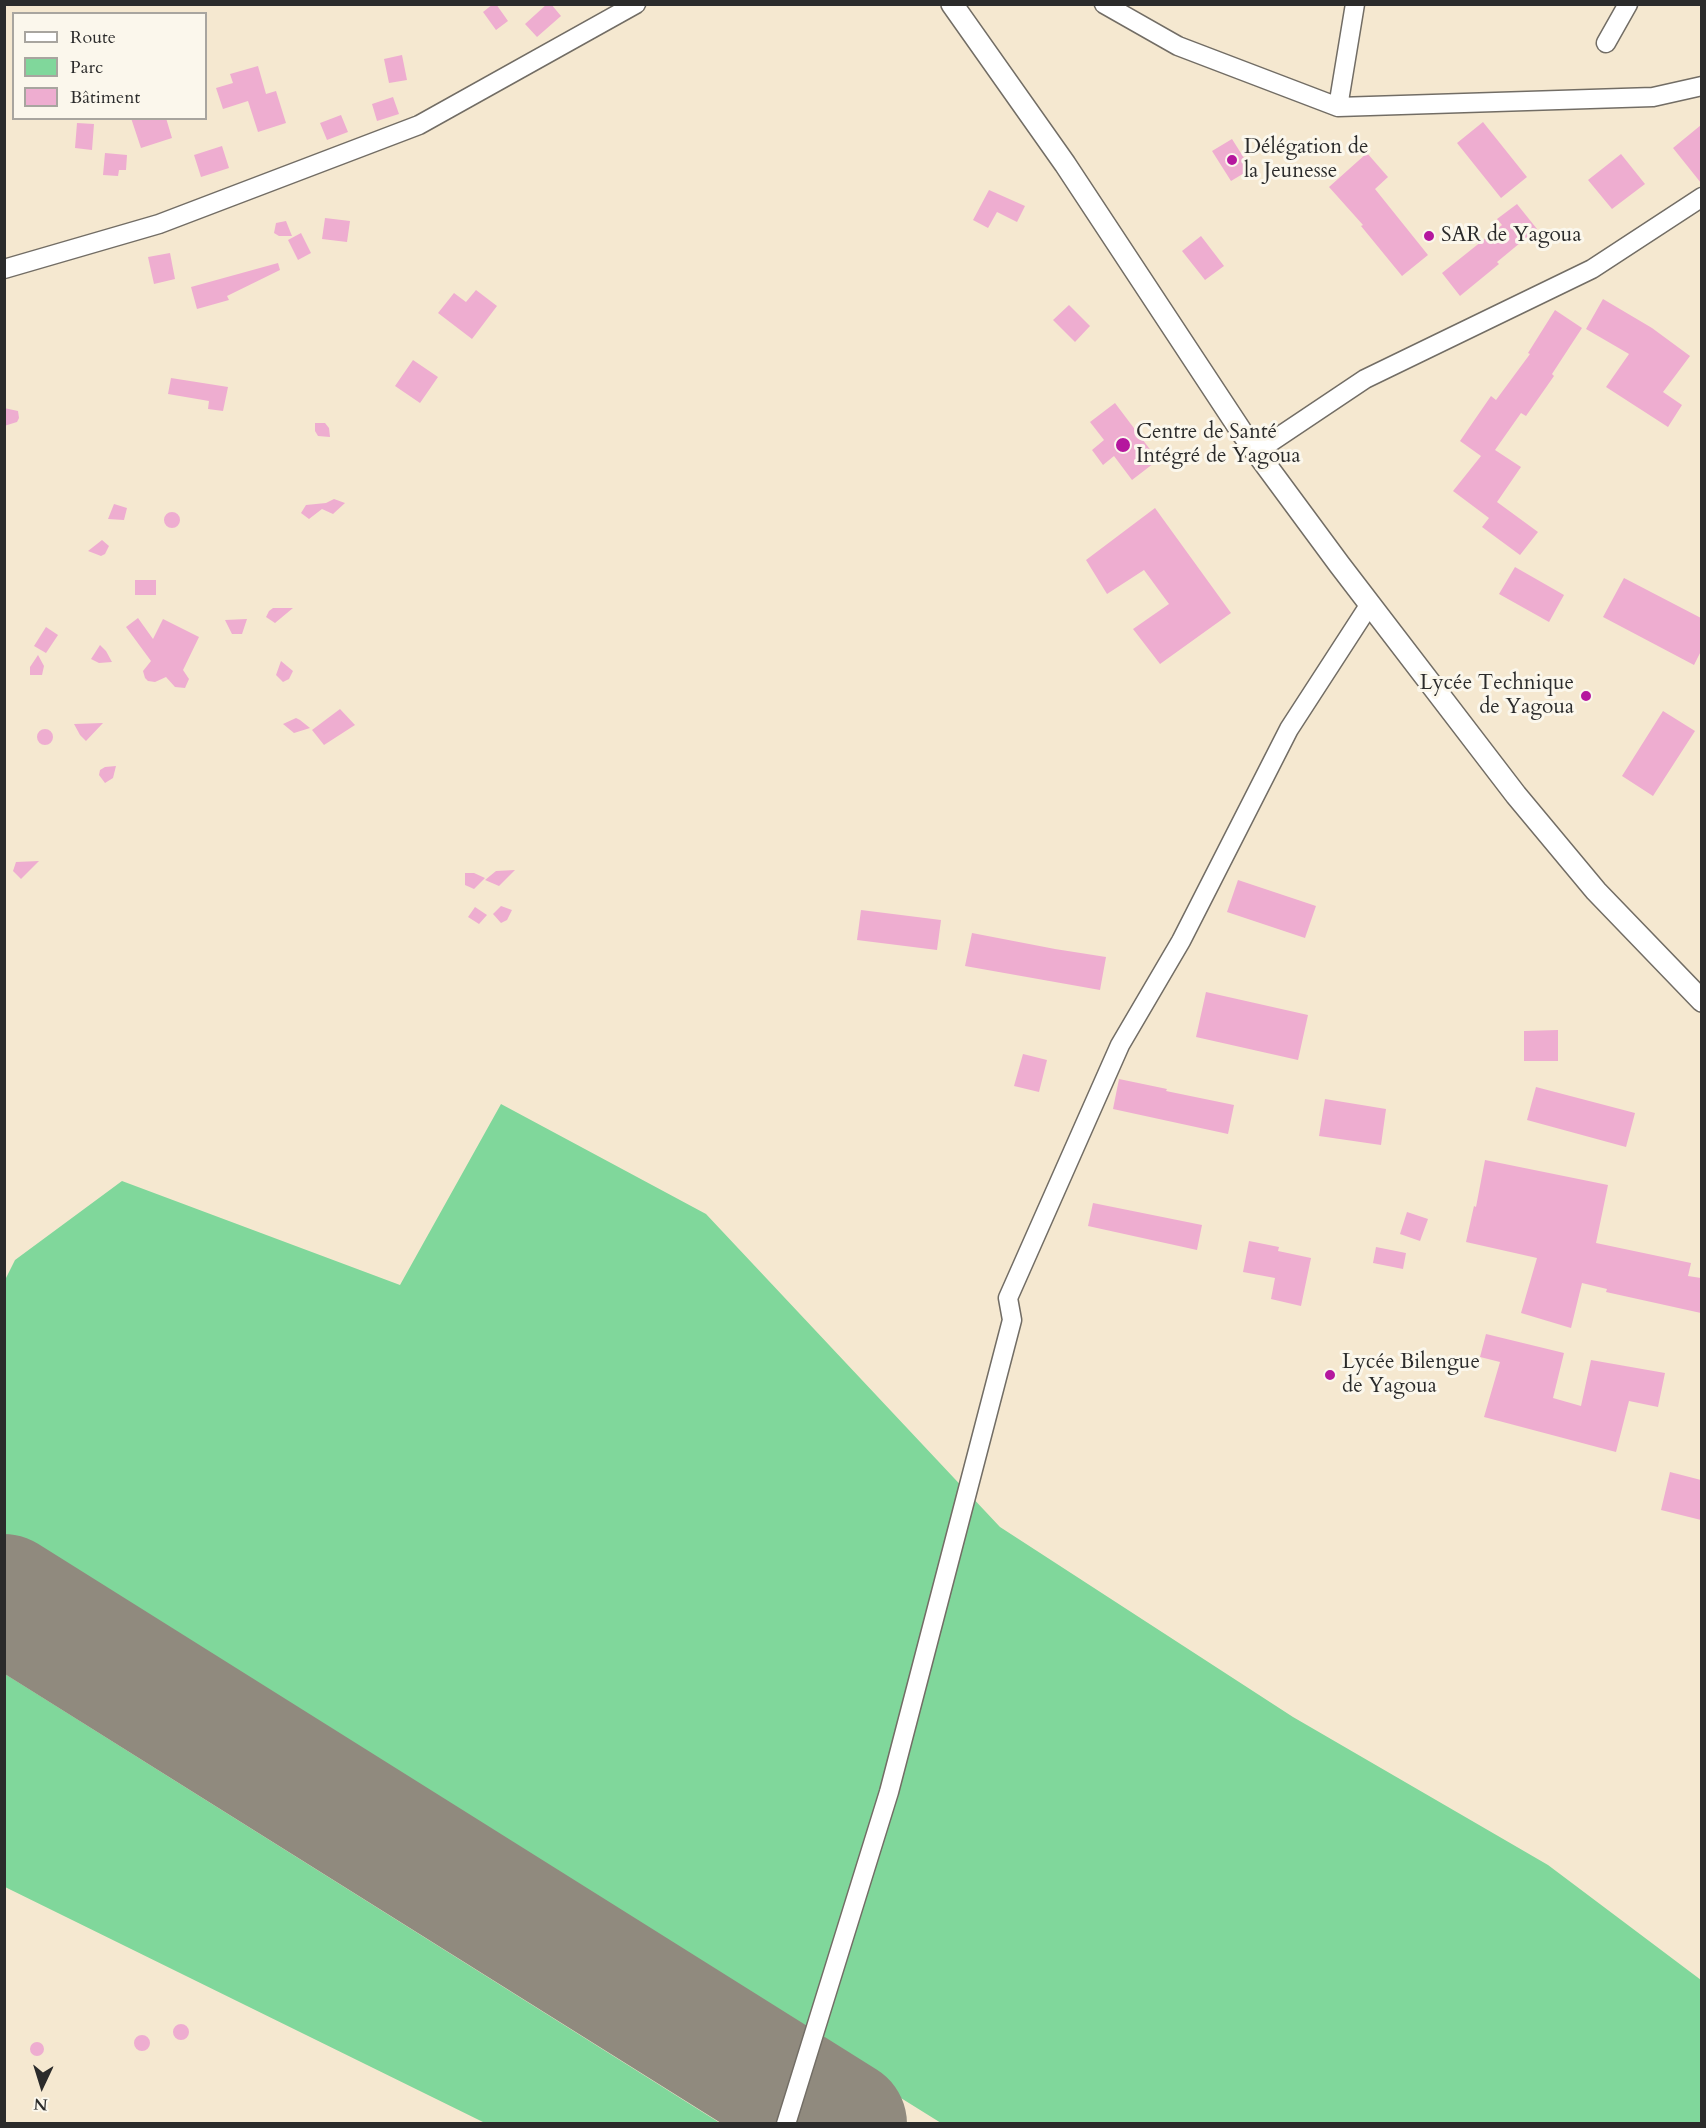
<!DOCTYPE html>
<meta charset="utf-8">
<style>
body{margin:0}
#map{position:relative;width:1706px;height:2128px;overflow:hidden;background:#f5e8d0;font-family:Cardo,serif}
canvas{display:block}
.frame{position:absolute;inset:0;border:6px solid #2b2b2b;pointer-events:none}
.legend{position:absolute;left:12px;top:12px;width:195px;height:108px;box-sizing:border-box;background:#fbf7ec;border:2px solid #a8a59f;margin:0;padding:8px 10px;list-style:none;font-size:18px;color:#2b2b2b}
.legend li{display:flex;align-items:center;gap:12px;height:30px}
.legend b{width:30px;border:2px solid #a8a59f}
.north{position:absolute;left:12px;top:2056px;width:60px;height:60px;-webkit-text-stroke:4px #fbf7ec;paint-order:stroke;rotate:184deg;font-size:16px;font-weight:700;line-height:24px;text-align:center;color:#2b2b2b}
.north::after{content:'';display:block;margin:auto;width:21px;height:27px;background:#2b2b2b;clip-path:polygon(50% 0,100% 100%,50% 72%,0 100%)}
</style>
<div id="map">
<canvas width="1706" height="2128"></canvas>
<div class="frame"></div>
<ul class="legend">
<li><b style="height:8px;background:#fff"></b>Route</li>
<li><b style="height:16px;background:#80d79b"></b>Parc</li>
<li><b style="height:16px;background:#eeadd0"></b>Bâtiment</li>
</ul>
<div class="north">N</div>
</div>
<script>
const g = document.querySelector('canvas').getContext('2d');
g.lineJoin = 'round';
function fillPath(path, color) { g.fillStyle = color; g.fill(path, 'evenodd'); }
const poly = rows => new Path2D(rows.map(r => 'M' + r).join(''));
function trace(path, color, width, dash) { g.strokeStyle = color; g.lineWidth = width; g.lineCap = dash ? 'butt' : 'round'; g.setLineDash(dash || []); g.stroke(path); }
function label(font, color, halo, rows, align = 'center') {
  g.font = font + ' Cardo,serif'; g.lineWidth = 6; g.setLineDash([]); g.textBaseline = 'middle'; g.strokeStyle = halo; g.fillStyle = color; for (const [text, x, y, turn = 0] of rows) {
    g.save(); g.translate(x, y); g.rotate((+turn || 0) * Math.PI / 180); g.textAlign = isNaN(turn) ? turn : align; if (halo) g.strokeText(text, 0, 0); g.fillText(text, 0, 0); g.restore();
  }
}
fillPath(poly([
 [501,1104,706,1214,1000,1527,1293,1717,1548,1865,1701,1980,1701,2123,941,2123,5,1540,4,1282,15,1260,122,1181,400,1285],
 [4,1674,5,1674,720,2123,485,2123,5,1887]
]), '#80d79b');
trace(poly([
 [4,1598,843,2124]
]), '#908a7e', 128);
fillPath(poly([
 [493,4,496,4,508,21,496,30,483,12],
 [547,4,551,4,561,16,537,37,525,24],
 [402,55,407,80,389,83,384,59],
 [258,66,266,94,276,91,286,123,258,132,248,101,223,109,216,88,233,83,230,74],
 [393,97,399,114,377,121,372,104],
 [341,115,348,132,327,140,320,123],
 [131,118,166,118,172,138,141,148],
 [1483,122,1527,177,1501,198,1457,143],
 [77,123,94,124,92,150,75,148],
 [1701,125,1701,183,1673,148],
 [1232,139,1251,169,1231,181,1212,151],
 [222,146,229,168,201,177,194,155],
 [105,153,127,155,126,170,119,170,118,176,103,175],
 [1367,153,1388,177,1375,189,1428,255,1402,276,1361,226,1363,225,1329,187],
 [1621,154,1645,184,1612,209,1588,180],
 [989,190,1025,206,1017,222,997,212,988,228,973,220],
 [1517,204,1537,229,1497,262,1499,264,1460,296,1442,273,1502,225,1497,219],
 [325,218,350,221,347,242,322,239],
 [286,221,292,236,279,236,274,233,276,223],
 [301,233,311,253,298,260,288,240],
 [1201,236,1224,266,1205,280,1182,251],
 [170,253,175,279,154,284,148,257],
 [278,263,280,270,227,296,229,300,197,309,191,287],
 [476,290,497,306,472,339,438,313,454,293,466,302],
 [1603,299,1652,328,1690,356,1663,392,1682,405,1668,427,1606,387,1629,354,1586,329],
 [1069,305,1090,326,1075,342,1053,320],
 [1555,310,1582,328,1552,374,1554,376,1526,416,1521,413,1495,450,1521,467,1497,502,1538,532,1520,555,1482,527,1489,518,1453,491,1481,456,1460,441,1491,396,1496,400,1530,354,1528,353],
 [413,360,438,377,420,403,395,386],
 [171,378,228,387,223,411,208,409,209,401,168,394],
 [1115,403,1158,460,1132,480,1114,456,1103,465,1092,450,1104,440,1090,422],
 [4,408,18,411,19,418,17,422,4,426],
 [315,423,325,423,329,428,330,437,318,436,315,431],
 [334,499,345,503,333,514,322,509,309,519,301,513,306,505,326,503],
 [114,504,127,508,124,520,108,519],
 [1155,508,1231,613,1160,664,1133,629,1169,604,1144,570,1107,594,1086,560],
 '164 520a8 8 0 1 1 16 0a8 8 0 1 1-16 0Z',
 [102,540,109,546,105,554,101,556,88,551],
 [1515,567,1564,595,1549,622,1499,594],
 [1624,578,1701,618,1701,651,1694,665,1603,617],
 [135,580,156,580,156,595,135,595],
 [273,608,293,608,275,623,266,617,269,611],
 [138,618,153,639,163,619,199,637,183,670,189,679,185,688,175,687,166,677,155,682,148,681,145,678,143,671,151,661,126,627],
 [247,619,242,634,232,634,225,620],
 [46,627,58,635,46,653,34,646],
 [100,645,106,651,112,662,99,663,91,659],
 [38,655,44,666,42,675,30,675,30,667],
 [281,661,293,671,289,679,283,682,276,675],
 [340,709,355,725,324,745,312,730],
 [1663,711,1695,731,1653,796,1622,776],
 [296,718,300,720,310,728,294,733,283,724],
 [103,723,86,741,80,735,74,724],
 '37 737a8 8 0 1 1 16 0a8 8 0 1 1-16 0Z',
 [116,766,113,778,105,783,99,775,100,770,105,767],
 [39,861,21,879,13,871,16,862],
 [515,870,499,886,485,880,496,871],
 [465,873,474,873,485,878,474,889,465,885],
 [1238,880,1316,906,1305,938,1227,912],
 [501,906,512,910,507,920,501,923,493,914],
 [475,907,487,915,479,924,468,917],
 [861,910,941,920,937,950,857,940],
 [972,933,1055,949,1106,957,1100,990,965,966],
 [1206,992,1308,1015,1298,1060,1196,1037],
 [1558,1030,1558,1061,1524,1061,1524,1031],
 [1023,1054,1047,1060,1039,1092,1014,1086],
 [1119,1079,1167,1089,1166,1091,1234,1105,1228,1134,1113,1109],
 [1536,1087,1635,1113,1626,1147,1527,1120],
 [1325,1099,1386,1109,1381,1145,1319,1136],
 [1485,1160,1608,1185,1596,1243,1691,1263,1688,1276,1701,1278,1701,1313,1606,1292,1607,1289,1582,1283,1571,1328,1521,1313,1537,1258,1466,1242,1474,1206,1476,1207],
 [1093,1203,1202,1225,1197,1250,1088,1226],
 [1407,1212,1428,1219,1420,1241,1400,1234],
 [1249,1241,1279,1247,1278,1251,1311,1258,1301,1306,1271,1299,1275,1278,1243,1272],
 [1376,1247,1406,1253,1403,1269,1373,1263],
 [1486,1334,1564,1353,1553,1398,1581,1406,1591,1360,1665,1373,1658,1407,1629,1401,1616,1452,1484,1417,1500,1362,1480,1357],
 [1670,1472,1701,1480,1701,1520,1661,1510],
 '173 2032a8 8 0 1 1 16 0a8 8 0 1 1-16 0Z',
 '134 2043a8 8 0 1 1 16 0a8 8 0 1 1-16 0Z',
 '30 2049a7 7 0 1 1 14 0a7 7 0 1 1-14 0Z'
]), '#eeadd0');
const minor = poly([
 [1104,4,1178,46,1338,107,1653,97,1702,86],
 [1606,43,1628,4],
 [1338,107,1355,4],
 [4,269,159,224,419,125,636,4],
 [1256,452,1365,379,1592,269,1702,197],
 [786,2124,889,1792,1012,1320,1008,1298,1120,1045,1181,941,1289,729,1370,604]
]);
const tertiary = poly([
 [952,4,1065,164,1243,434,1339,564,1516,795,1596,891,1702,1001]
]);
trace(minor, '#726d65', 21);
trace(tertiary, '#726d65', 24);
trace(minor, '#fff', 18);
trace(tertiary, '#fff', 21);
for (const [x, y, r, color] of [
 [1232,160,6,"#b5179e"],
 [1429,236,6,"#b5179e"],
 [1123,445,8,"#b5179e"],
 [1586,696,6,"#b5179e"],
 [1330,1375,6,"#b5179e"]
]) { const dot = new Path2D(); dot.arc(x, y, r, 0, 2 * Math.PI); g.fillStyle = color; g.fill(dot); trace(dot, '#fbf7ec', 2); }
label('21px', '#2b2b2b', '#fbf7ec', [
 ["Délégation de",1244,148],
 ["la Jeunesse",1244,172],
 ["SAR de Yagoua",1441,236],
 ["Centre de Santé",1136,433],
 ["Intégré de Yagoua",1136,457],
 ["Lycée Technique",1574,684,"right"],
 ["de Yagoua",1574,708,"right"],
 ["Lycée Bilengue",1342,1363],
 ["de Yagoua",1342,1387]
], 'left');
</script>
